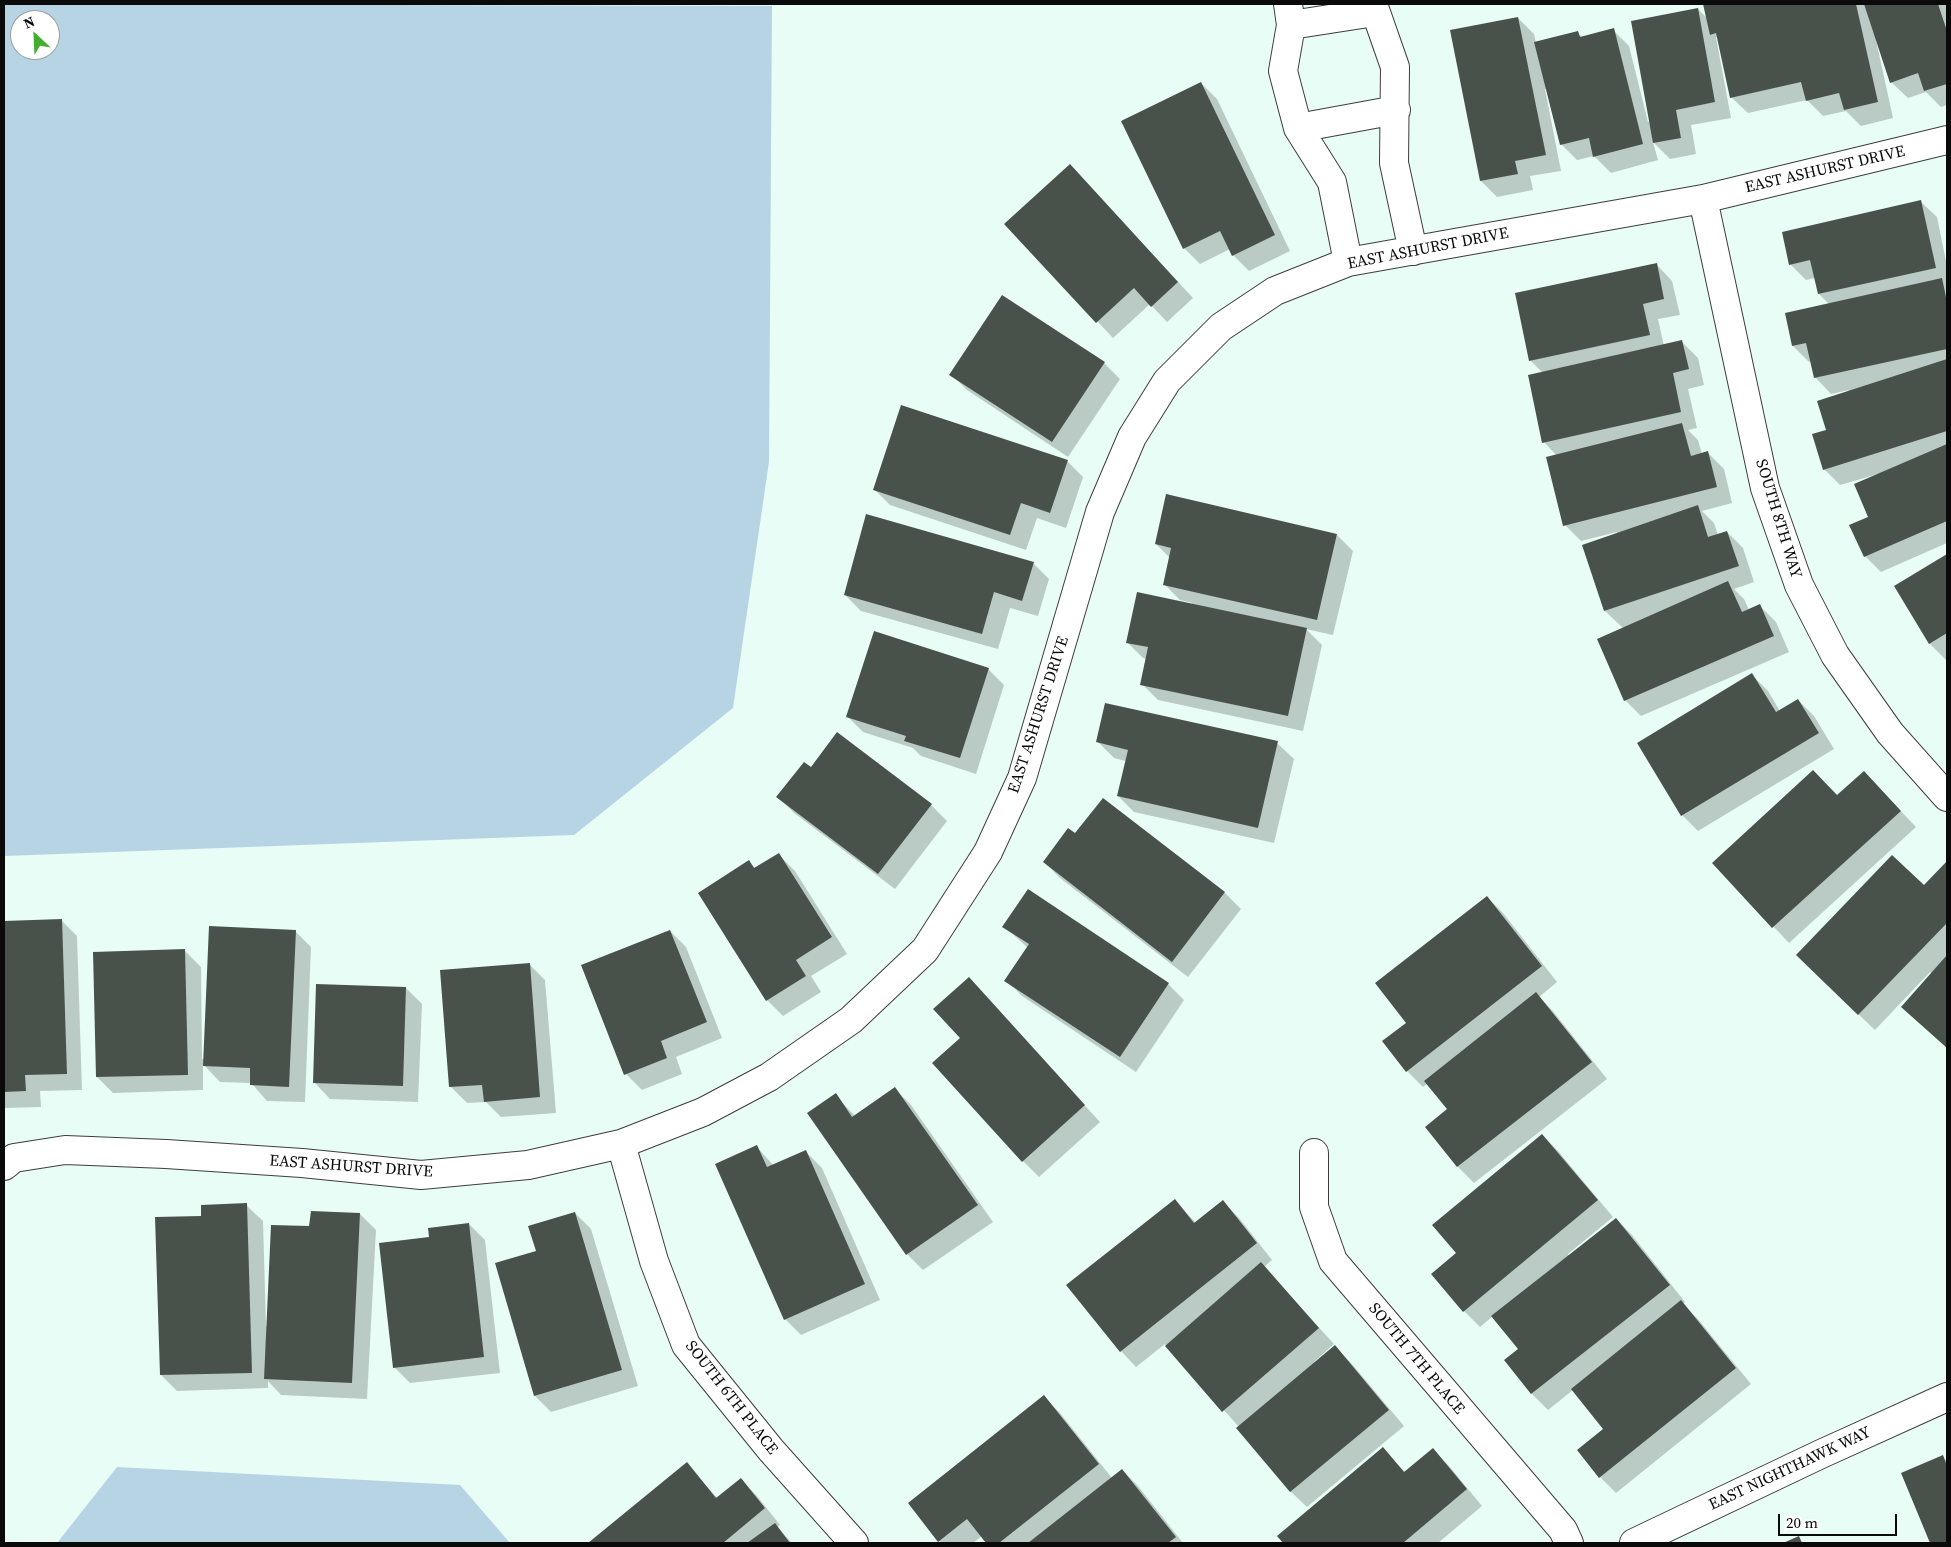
<!DOCTYPE html>
<style>
body{margin:0}
#map{position:relative;width:1951px;height:1547px;overflow:hidden;background:#e9fdf7;font-family:"Source Serif 4",serif}
canvas{display:block}
.frame{position:absolute;inset:0;border:5px solid #0a0a0a;pointer-events:none}
.north{position:absolute;left:10px;top:10px;width:50px;height:50px;box-sizing:border-box;background:#fff;border:1px solid #9d9d9d;border-radius:50%;rotate:335deg;font-size:14px;font-weight:700;line-height:20px;text-align:center;color:#0a0a0a}
.north::after{content:'';display:block;margin:auto;width:18px;height:22px;background:#44ae2f;clip-path:polygon(50% 0,100% 100%,50% 72%,0 100%)}
.scale{position:absolute;left:1778px;top:1514px;width:119px;height:22px;box-sizing:border-box;border:2px solid #0a0a0a;border-top:0;padding-left:6px;font-size:15px;line-height:18px;white-space:nowrap;color:#0a0a0a;-webkit-text-stroke:4px #fff;paint-order:stroke}
</style>
<div id="map">
<canvas width="1951" height="1547"></canvas>
<div class="frame"></div>
<div class="north">N</div>
<div class="scale">20 m</div>
</div>
<script>
const g = document.querySelector('canvas').getContext('2d');
g.lineJoin = 'round';
function fillPath(path, color) { g.fillStyle = color; g.fill(path, 'evenodd'); }
const poly = rows => new Path2D(rows.map(r => 'M' + r).join(''));
function trace(path, color, width, dash) { g.strokeStyle = color; g.lineWidth = width; g.lineCap = dash ? 'butt' : 'round'; g.setLineDash(dash || []); g.stroke(path); }
function label(font, color, halo, rows, align = 'center') {
  g.font = font + ' "Source Serif 4",serif'; g.lineWidth = 5; g.setLineDash([]); g.textBaseline = 'middle'; g.strokeStyle = halo; g.fillStyle = color; for (const [text, x, y, turn = 0] of rows) {
    g.save(); g.translate(x, y); g.rotate((+turn || 0) * Math.PI / 180); g.textAlign = isNaN(turn) ? turn : align; if (halo) g.strokeText(text, 0, 0); g.fillText(text, 0, 0); g.restore();
  }
}
fillPath(poly([
 [4,4,772,6,769,462,733,708,574,835,4,856],
 [20,20,50,20,50,50,20,50],
 [117,1467,460,1485,510,1543,57,1543]
]), '#b7d4e4');
fillPath(poly([
 [1710,4,1947,4,1947,105,1941,107,1926,92,1908,98,1891,82,1877,40,1876,40,1893,118,1861,126,1846,111,1823,116,1807,100,1748,113,1731,97,1718,37,1716,37,1731,118,1691,125,1696,154,1670,159,1653,142,1658,160,1611,173,1594,156,1577,160,1561,144,1547,89,1545,89,1561,171,1530,176,1533,190,1497,197,1481,181,1518,18,1534,34,1536,43,1578,33,1583,38,1613,30,1629,46,1648,122,1650,121,1698,9,1708,19,1705,5],
 [1201,83,1217,99,1290,251,1249,271,1233,255,1230,249,1200,264,1184,248],
 [1086,182,1193,298,1167,322,1150,304,1113,338,1006,224],
 [1920,201,1937,217,1947,266,1947,543,1881,572,1865,556,1878,474,1840,485,1824,469,1827,431,1849,390,1831,394,1815,377,1811,361,1809,362,1793,346,1830,305,1819,294,1815,278,1806,280,1790,264],
 [1656,264,1672,281,1680,315,1658,319,1664,346,1682,342,1698,358,1704,385,1688,389,1697,428,1688,430,1698,440,1702,454,1708,453,1724,469,1732,503,1702,511,1714,523,1718,535,1727,532,1743,548,1754,582,1734,589,1744,599,1749,610,1760,606,1776,622,1789,652,1641,716,1625,700,1623,628,1605,611,1617,532,1581,541,1565,525,1557,456,1544,442,1543,373,1530,360],
 [1104,363,1120,379,1068,457,967,390,951,374],
 [1067,461,1083,477,1066,528,1037,518,1026,550,890,505,874,489],
 [1337,535,1353,551,1333,635,1306,629,1322,645,1303,731,1158,700,1142,684,1147,659,1143,658,1127,642,1192,605,1192,603,1180,600,1164,584,1170,558,1156,544],
 [1947,555,1947,659,1946,660,1930,644,1895,587],
 [1033,563,1049,579,1038,616,1010,608,998,649,861,611,845,595],
 [988,669,1004,685,976,774,921,756,913,748,863,732,847,716],
 [1752,675,1768,691,1780,711,1798,700,1814,716,1834,749,1698,831,1682,815],
 [1098,742,1277,743,1294,759,1274,843,1134,812,1118,796,1126,761,1114,758],
 [811,769,931,805,947,821,895,889,794,813,778,797],
 [1864,772,1916,827,1789,943,1714,863,1837,796],
 [1103,800,1225,893,1241,909,1188,977,1060,878,1044,862,1076,835],
 [779,855,795,871,847,954,811,976,821,992,783,1016,767,1000,699,893,749,862,756,869],
 [1947,863,1947,1048,1903,1007,1932,974,1930,972,1875,1030,1813,971,1924,887],
 [1487,897,1503,913,1557,982,1539,997,1552,1010,1607,1079,1474,1183,1458,1167,1427,1127,1448,1110,1427,1084,1423,1087,1407,1071,1407,1023],
 [61,920,77,936,82,1090,40,1091,41,1107,4,1108,4,922],
 [1004,926,1168,984,1184,1000,1136,1072,1022,996,1006,980,1028,948],
 [295,931,311,947,305,1102,267,1101,251,1083,220,1082,203,1064,203,1090,113,1093,97,1077,185,951,201,967,202,1059,205,1059],
 [670,931,686,947,722,1038,676,1057,682,1074,642,1090,626,1074],
 [529,964,545,980,556,1113,501,1117,486,1102,467,1103,451,1087],
 [969,979,1100,1122,1039,1177,1023,1161],
 [406,988,422,1004,418,1102,330,1099,314,1082],
 [895,1089,911,1105,993,1222,923,1270,907,1254,809,1113,835,1095,855,1116],
 [1542,1135,1558,1151,1613,1217,1568,1254,1569,1256,1616,1219,1632,1235,1685,1302,1683,1304,1697,1318,1751,1384,1616,1493,1600,1477,1605,1429,1573,1390,1548,1410,1532,1394,1506,1360,1519,1349,1493,1316,1480,1327,1464,1311,1433,1274,1458,1254],
 [757,1147,774,1166,806,1152,822,1168,880,1300,801,1335,785,1319],
 [1175,1201,1196,1223,1223,1202,1239,1218,1272,1260,1264,1267,1334,1344,1314,1362,1315,1363,1335,1347,1351,1363,1404,1426,1307,1507,1291,1492,1238,1428,1239,1427,1165,1344,1136,1367,1121,1351],
 [246,1205,263,1221,266,1326,268,1326,311,1228,360,1214,376,1230,367,1399,281,1395,268,1381,268,1388,177,1391,161,1375,202,1217],
 [575,1213,591,1229,638,1386,551,1412,535,1396,537,1252],
 [469,1224,485,1240,500,1373,410,1383,394,1367],
 [1044,1397,1060,1413,1112,1478,1122,1470,1138,1486,1183,1543,988,1543,982,1536,973,1543,942,1543,939,1541,909,1504],
 [1383,1449,1405,1472,1433,1450,1449,1466,1482,1506,1438,1543,1285,1543,1279,1536],
 [1942,1456,1947,1461,1947,1543,1932,1543,1902,1474],
 [687,1464,718,1499,741,1480,757,1496,780,1525,777,1527,792,1543,590,1543]
]), '#0003');
fillPath(poly([
 [1703,4,1856,4,1878,102,1844,110,1839,93,1806,101,1801,82,1730,98,1716,33,1710,35],
 [1864,4,1938,4,1947,31,1947,84,1924,91,1918,73,1890,83],
 [1698,8,1715,102,1676,110,1681,138,1653,143,1631,21],
 [1518,17,1546,155,1515,161,1518,174,1480,181,1450,30],
 [1614,28,1643,144,1593,157,1589,138,1560,145,1534,42,1578,31,1580,37],
 [1201,82,1275,235,1232,256,1220,231,1183,249,1121,121],
 [1070,164,1178,282,1151,307,1134,288,1096,323,1004,224],
 [1921,200,1936,268,1818,294,1810,260,1789,265,1782,232],
 [1657,263,1664,299,1643,304,1650,335,1529,361,1515,293],
 [1942,278,1947,302,1947,349,1814,378,1806,343,1792,346,1785,313],
 [1002,295,1105,362,1052,442,949,375],
 [1682,340,1689,369,1673,373,1681,412,1542,443,1528,375],
 [1947,359,1947,431,1823,470,1812,434,1826,430,1817,401],
 [901,405,1068,460,1050,513,1021,503,1010,535,873,490],
 [1682,423,1691,456,1708,451,1717,487,1563,526,1546,457],
 [1947,444,1947,521,1864,557,1849,525,1868,517,1854,484],
 [1166,494,1337,534,1317,620,1163,585,1171,548,1155,544],
 [1698,505,1708,537,1727,531,1739,566,1604,611,1582,545],
 [866,514,1034,562,1022,601,994,592,982,634,844,595],
 [1947,554,1947,633,1929,644,1894,586],
 [1728,581,1742,612,1760,604,1774,636,1624,701,1597,639],
 [1137,592,1307,628,1288,716,1140,685,1148,647,1126,643],
 [874,631,989,668,960,758,904,741,906,736,846,717],
 [1752,673,1776,712,1798,699,1819,733,1681,816,1637,743],
 [1105,703,1278,741,1258,828,1117,796,1128,750,1096,742],
 [837,732,932,804,878,874,776,797,804,762,811,767],
 [1813,770,1837,795,1864,771,1901,811,1772,928,1712,863],
 [1103,798,1225,892,1172,962,1043,862,1068,828,1075,833],
 [779,853,832,937,796,960,806,976,766,1001,698,893,749,860,754,868],
 [1892,855,1924,885,1947,861,1947,923,1858,1015,1796,955],
 [1028,889,1169,983,1120,1057,1004,981,1029,944,1002,927],
 [1487,896,1542,966,1406,1072,1382,1041,1406,1023,1375,983],
 [62,919,67,1074,25,1075,26,1091,4,1092,4,921],
 [209,926,296,930,289,1087,250,1085,250,1068,203,1066],
 [670,930,707,1022,661,1041,667,1058,624,1075,581,965],
 [185,949,188,1075,96,1077,93,952],
 [1947,955,1947,1048,1901,1007],
 [530,963,540,1097,484,1102,482,1085,449,1087,440,970],
 [969,977,1085,1105,1022,1162,932,1063,960,1038,933,1009],
 [316,984,406,987,403,1086,313,1083],
 [1536,992,1592,1062,1457,1167,1425,1127,1447,1109,1424,1081],
 [895,1087,978,1205,906,1255,807,1113,836,1093,852,1117],
 [1542,1134,1598,1200,1463,1312,1431,1274,1456,1253,1432,1225],
 [757,1145,767,1167,806,1150,865,1284,784,1320,715,1164],
 [1175,1199,1194,1223,1223,1200,1257,1243,1120,1352,1066,1285],
 [247,1203,252,1373,160,1375,155,1217,201,1216,201,1205],
 [311,1211,360,1213,352,1383,264,1379,271,1225,309,1226],
 [575,1212,622,1370,534,1396,495,1263,536,1251,528,1226],
 [1616,1218,1670,1285,1531,1394,1504,1360,1518,1349,1491,1316],
 [469,1223,484,1357,393,1368,379,1243,429,1237,428,1228],
 [1261,1262,1319,1328,1222,1412,1165,1346],
 [1681,1300,1736,1368,1599,1478,1577,1450,1603,1429,1571,1389],
 [1335,1345,1389,1410,1290,1492,1236,1428],
 [1044,1395,1099,1464,999,1543,986,1543,967,1519,938,1542,908,1503],
 [1383,1447,1404,1472,1433,1448,1467,1489,1403,1543,1283,1543,1277,1536],
 [1943,1455,1947,1466,1947,1543,1930,1543,1901,1473],
 [687,1462,716,1498,741,1478,765,1508,723,1543,588,1543],
 [1122,1469,1176,1537,1168,1543,1028,1543],
 [775,1523,790,1543,747,1543],
 [1799,1536,1802,1543,1783,1543]
]), '#48524a');
const minor = poly([
 [1288,4,1291,25,1283,71,1298,128,1332,182,1348,262],
 [1373,4,1395,67,1394,163,1413,251],
 [1291,25,1375,12],
 [1298,128,1396,110],
 [1703,199,1765,488,1799,585,1835,655,1890,733,1947,797],
 [621,1144,654,1261,686,1345,771,1450,854,1543],
 [1314,1153,1314,1207,1333,1261,1563,1530,1569,1543],
 [4,1166,14,1158,65,1150,166,1154,302,1163,421,1175,528,1165,621,1144,703,1112,769,1077,851,1020,925,950,988,852,1022,778,1100,512,1132,437,1167,381,1221,327,1275,291,1348,262,1703,199,1947,140],
 [1634,1543,1821,1454,1947,1397]
]);
trace(minor, '#3d3d3d', 30);
trace(minor, '#fff', 28);
label('16px', '#0a0a0a', '#fff', [
 ["EAST ASHURST DRIVE",1825,170,-13],
 ["EAST ASHURST DRIVE",1428,249,-11],
 ["SOUTH 8TH WAY",1778,519,73],
 ["EAST ASHURST DRIVE",1039,715,-72],
 ["EAST ASHURST DRIVE",351,1167,4],
 ["SOUTH 7TH PLACE",1416,1359,50],
 ["SOUTH 6TH PLACE",731,1398,52],
 ["EAST NIGHTHAWK WAY",1790,1469,-25]
]);
</script>
